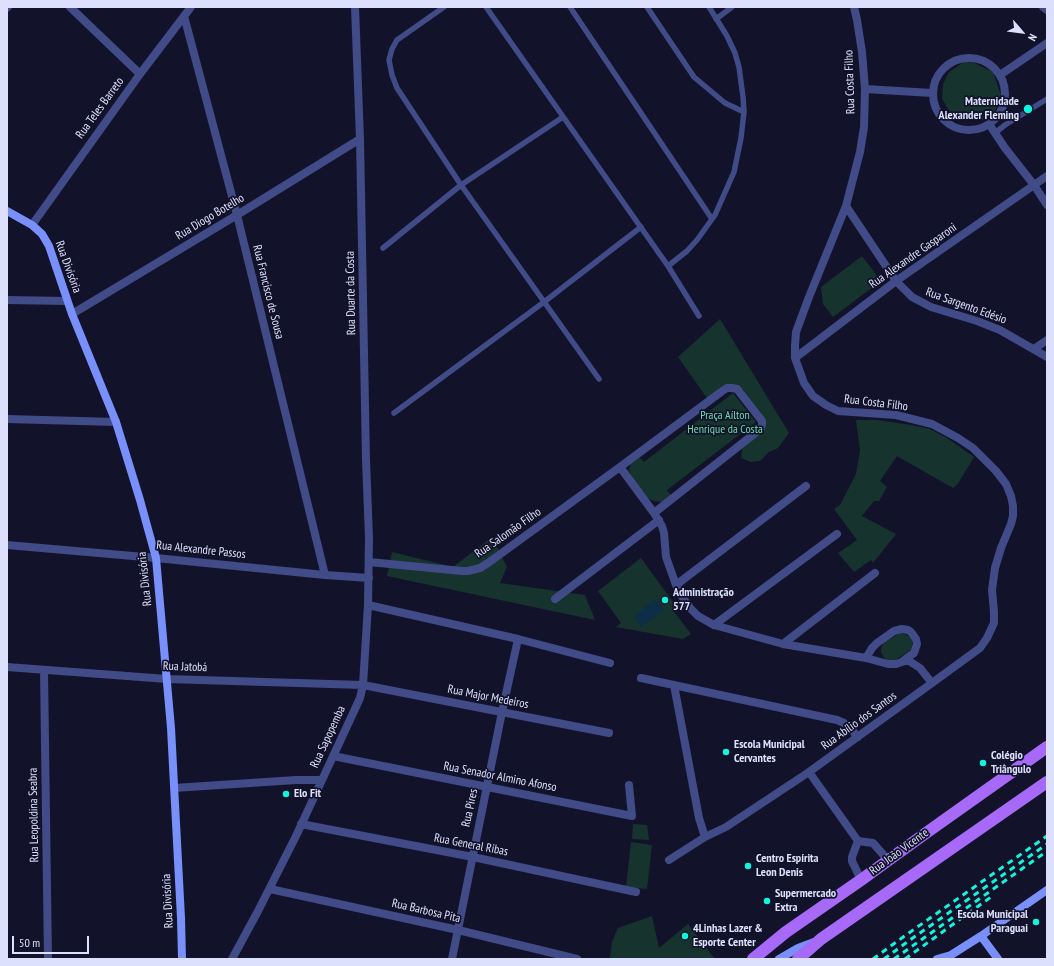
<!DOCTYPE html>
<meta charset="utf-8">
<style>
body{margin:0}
#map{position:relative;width:1054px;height:966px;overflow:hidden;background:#12132a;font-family:"PT Sans Narrow",sans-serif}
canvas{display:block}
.frame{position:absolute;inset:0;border:8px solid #dde0fd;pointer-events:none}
.north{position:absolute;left:1002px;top:12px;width:40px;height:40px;-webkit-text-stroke:3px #12132a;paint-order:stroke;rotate:118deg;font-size:11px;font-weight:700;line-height:16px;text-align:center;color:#dde0fd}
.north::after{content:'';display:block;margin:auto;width:14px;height:18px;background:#dde0fd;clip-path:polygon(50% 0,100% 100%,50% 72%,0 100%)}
.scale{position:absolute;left:12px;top:936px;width:77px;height:18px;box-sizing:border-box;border:2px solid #dde0fd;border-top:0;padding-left:5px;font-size:12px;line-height:14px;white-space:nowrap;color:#dde0fd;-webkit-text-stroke:3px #12132a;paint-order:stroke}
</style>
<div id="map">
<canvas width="1054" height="966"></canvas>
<div class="frame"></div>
<div class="north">N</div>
<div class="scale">50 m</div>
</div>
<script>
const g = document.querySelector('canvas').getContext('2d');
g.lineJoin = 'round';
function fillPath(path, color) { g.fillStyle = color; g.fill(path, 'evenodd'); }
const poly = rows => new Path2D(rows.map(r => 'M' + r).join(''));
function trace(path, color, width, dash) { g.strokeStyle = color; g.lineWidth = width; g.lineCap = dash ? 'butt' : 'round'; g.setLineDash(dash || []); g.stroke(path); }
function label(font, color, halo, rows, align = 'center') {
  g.font = font + ' "PT Sans Narrow",sans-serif'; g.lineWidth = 3.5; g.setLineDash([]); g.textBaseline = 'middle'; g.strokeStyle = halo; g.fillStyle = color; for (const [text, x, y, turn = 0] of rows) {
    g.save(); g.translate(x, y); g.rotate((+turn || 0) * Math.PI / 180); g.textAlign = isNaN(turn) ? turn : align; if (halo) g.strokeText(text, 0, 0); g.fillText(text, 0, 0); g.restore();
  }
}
fillPath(poly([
 [964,62,974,63,993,72,1002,98,993,114,986,120,955,120,942,99,943,84,949,72],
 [862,256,881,281,833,317,823,304,821,287],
 [720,319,789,433,778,448,769,452,760,461,751,462,741,458,743,445,765,428,737,389,719,393,709,401,678,357],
 [733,393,756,422,667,490,671,495,662,502,654,501,647,498,631,476,629,470,631,463,639,457,644,462],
 [856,420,877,420,911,425,930,429,947,438,974,457,957,485,953,488,897,456,880,481,887,487,879,501,874,501,862,516,896,534,873,563,871,560,854,572,838,553,857,540,834,509,840,505,856,474,860,450],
 [492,537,507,567,500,583,585,595,595,620,387,576,392,552,453,567],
 [641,558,676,606,672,609,691,634,683,639,616,627,621,623,598,591],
 [902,633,907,635,911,638,912,641,912,645,911,649,908,652,895,660,887,660,884,658,881,652,882,646,884,643,895,636],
 [633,824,647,825,649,840,632,839],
 [631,842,652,845,647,889,626,887],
 [652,916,659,948,688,924,715,959,608,959,610,957,612,942,618,928]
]), '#16342d');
fillPath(poly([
 [656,599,664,610,641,627,634,616]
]), '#0e2e48');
trace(poly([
 [444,7,397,40,392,49,389,60,392,75,397,88,461,185,599,379],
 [486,7,668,266,699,316],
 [570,7,712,219],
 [647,7,694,77,725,103,744,112],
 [716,19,732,7],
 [995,133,1005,125,1047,99],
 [383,248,461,185,563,117],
 [668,266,687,251,697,240,715,215,734,172,741,138,744,112,743,97,739,67,735,53,727,36,709,7],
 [394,413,544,302,641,227]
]), '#404b87', 5.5);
trace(poly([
 [70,7,140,74],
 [1043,7,1047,10],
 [7,8,8,7],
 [184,16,237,215,325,575],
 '933 94a36 36 0 1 1 72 0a36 36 0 1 1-72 0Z',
 [1000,75,1047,43],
 [865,89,932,93],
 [989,124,1005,148,1034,185,1047,205],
 [846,206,896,281,912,297,931,307,977,321,1000,330,1047,357],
 [32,225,140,74,191,7],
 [7,300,67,301],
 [72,314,237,215,360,139],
 [1034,349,1047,340],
 [795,358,896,281,1047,176],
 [7,419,116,422],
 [620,467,721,392,727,388,732,388,737,389,762,421,762,424,761,428,754,434,654,513],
 [7,545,156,558,325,575,369,578],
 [369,562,462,571,468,571,480,568,488,563,620,467,654,513,662,526,664,533,666,557,676,585,683,598,691,609,698,616,714,625,783,644,866,658,888,664,896,664,905,661,909,661,920,668,932,683],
 [676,585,806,486],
 [555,599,659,520],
 [368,605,518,639,610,663],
 [714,625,837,534],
 [783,644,875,573],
 [866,658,872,648,877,643,894,631,902,629,908,630,911,632,916,639,917,644,914,653,903,661],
 [7,667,167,679,363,685,609,733],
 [44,670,48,959],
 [641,678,837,720,844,723,849,727,858,737],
 [674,685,699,818,705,837],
 [333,756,632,816,629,785],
 [809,772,858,841],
 [174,788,296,780,321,780],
 [301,824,473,857,636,892],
 [858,841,852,857,852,861,861,880],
 [858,841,873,843,888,860],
 [669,860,705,837,726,827,809,772,932,683,980,648,987,638,994,623,994,612,992,590,995,568,1001,548,1011,524,1013,516,1013,506,1011,496,1006,484,996,471,973,448,958,438,932,424,896,415,838,411,826,405,813,396,804,383,795,358,795,346,796,332,809,297,846,206,860,152,864,127,865,89,862,52,857,20,854,7],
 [270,889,458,930,577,959],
 [232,959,257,913,296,836,355,709,360,698,363,685,368,605,369,538,366,460,360,139,355,7],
 [452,959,502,712,518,639]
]), '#404b87', 8);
trace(poly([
 [7,211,32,225,42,234,49,246,72,314,116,422,140,500,156,558,171,728,181,918,182,959],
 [981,936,998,959],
 [779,959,798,948,814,942],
 [937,959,951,955],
 [947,959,951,955,981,936,1047,890]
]), '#798ff9', 8);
trace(poly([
 [753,959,786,932,861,880,926,833,1047,747],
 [798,959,821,939,1047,782]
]), '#a76af8', 12);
trace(poly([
 [873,959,906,935,1047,836],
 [884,959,910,940,1047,844],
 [894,959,1043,854],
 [905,959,991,897]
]), '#13f4de', 3, [6, 5]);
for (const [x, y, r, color] of [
 [1028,109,5,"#13f4de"],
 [665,600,4,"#13f4de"],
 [726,752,4,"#13f4de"],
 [983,763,4,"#13f4de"],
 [286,794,4,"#13f4de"],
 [748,866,4,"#13f4de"],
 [767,901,4,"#13f4de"],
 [1036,922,4,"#13f4de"],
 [685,936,4,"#13f4de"]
]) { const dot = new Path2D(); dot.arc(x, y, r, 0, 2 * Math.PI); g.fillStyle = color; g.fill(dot); trace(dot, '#12132a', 1.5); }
label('12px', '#dde0fd', '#12132a', [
 ["Rua Costa Filho",850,82,-92],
 ["Rua Teles Barreto",100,108,-54],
 ["Rua Diogo Botelho",210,217,-31],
 ["Rua Alexandre Gasparoni",913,256,-35],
 ["Rua Divisória",68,267,70],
 ["Rua Francisco de Sousa",268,292,76],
 ["Rua Duarte da Costa",351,293,-91],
 ["Rua Sargento Edésio",966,306,20],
 ["Rua Costa Filho",876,403,7],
 ["Rua Salomão Filho",508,533,-35],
 ["Rua Alexandre Passos",201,550,6],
 ["Rua Divisória",145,579,-96],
 ["Rua Jatobá",185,667,2],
 ["Rua Major Medeiros",488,697,11],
 ["Rua Abílio dos Santos",859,721,-36],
 ["Rua Sapopemba",328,737,-65],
 ["Rua Senador Almino Afonso",500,777,11],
 ["Rua Pires",470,808,-78],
 ["Rua Leopoldina Seabra",34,815,-91],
 ["Rua General Ribas",471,845,11],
 ["Rua João Vicente",899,852,-36],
 ["Rua Divisória",168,901,-93],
 ["Rua Barbosa Pita",426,911,13]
]);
label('bold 12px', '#dde0fd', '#12132a', [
 ["Maternidade",1019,102,"right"],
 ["Alexander Fleming",1019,116,"right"],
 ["Administração",673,593],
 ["577",673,607],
 ["Escola Municipal",734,745],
 ["Cervantes",734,759],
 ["Colégio",991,756],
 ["Triângulo",991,770],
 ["Elo Fit",294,794],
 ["Centro Espírita",756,859],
 ["Leon Denis",756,873],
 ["Supermercado",775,894],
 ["Extra",775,908],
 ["Escola Municipal",1028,915,"right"],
 ["Paraguai",1028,929,"right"],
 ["4Linhas Lazer &",693,929],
 ["Esporte Center",693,943]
], 'left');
label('12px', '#6bdca9', '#12132a', [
 ["Praça Aílton",725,416],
 ["Henrique da Costa",725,430]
]);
</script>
